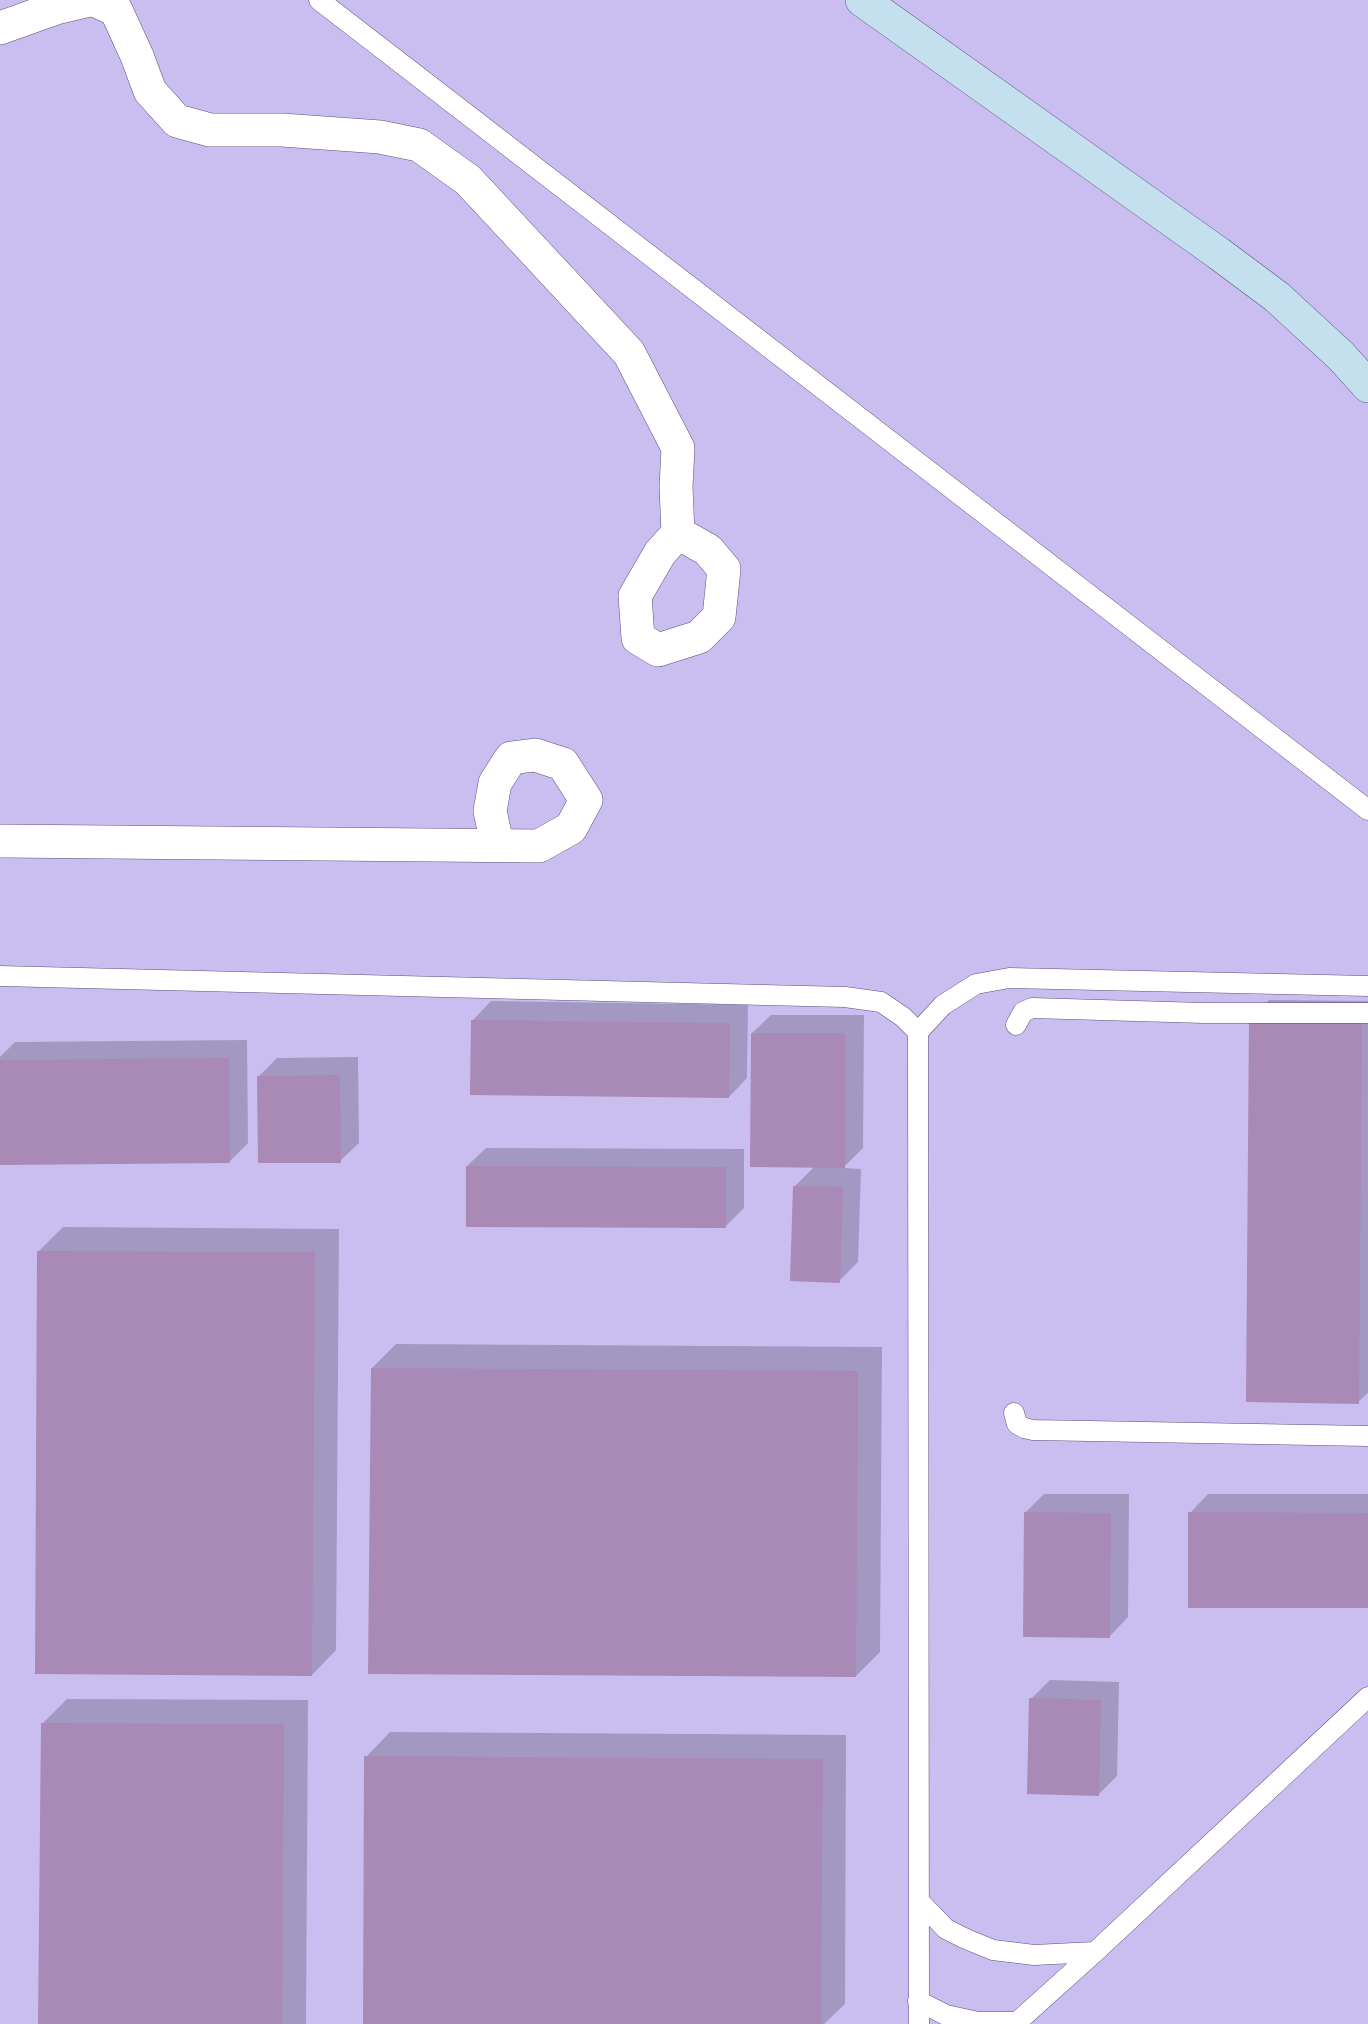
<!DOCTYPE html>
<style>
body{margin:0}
canvas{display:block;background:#cabef1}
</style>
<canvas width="1368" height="2024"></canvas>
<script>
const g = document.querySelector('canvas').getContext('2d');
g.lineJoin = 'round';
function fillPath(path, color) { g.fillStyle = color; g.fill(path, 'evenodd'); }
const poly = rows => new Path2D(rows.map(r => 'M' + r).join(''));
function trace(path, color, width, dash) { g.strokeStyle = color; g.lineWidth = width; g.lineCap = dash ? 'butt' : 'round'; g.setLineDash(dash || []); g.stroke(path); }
fillPath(poly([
 [1269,1000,1368,1001,1368,1393,1358,1402,1251,1018],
 [491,1001,748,1005,747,1078,729,1097,473,1020],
 [771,1015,864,1015,863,1148,843,1168,861,1169,858,1262,839,1281,795,1186,814,1167,752,1033],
 [247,1040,248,1143,229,1162,0,1164,0,1057,15,1042],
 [358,1057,359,1143,340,1161,258,1077,277,1058],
 [486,1148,744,1149,744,1208,725,1227,467,1166],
 [63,1227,339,1229,336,1650,312,1675,39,1251],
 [396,1344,882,1347,880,1652,856,1676,372,1368],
 [1044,1494,1129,1494,1128,1617,1110,1636,1025,1513],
 [1208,1494,1368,1494,1368,1606,1190,1513],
 [1050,1680,1119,1682,1117,1776,1098,1795,1031,1699],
 [67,1699,308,1700,306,2024,40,2024,42,1724],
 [390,1732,846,1735,845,2004,824,2024,364,2024,366,1757]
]), '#0003');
fillPath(poly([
 [1249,1018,1362,1019,1359,1404,1246,1402],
 [471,1020,730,1023,729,1098,470,1095],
 [751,1033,845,1033,845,1168,750,1167],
 [229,1058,230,1163,0,1165,0,1060],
 [340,1075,341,1163,258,1163,257,1076],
 [466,1166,726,1167,726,1228,466,1227],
 [793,1186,843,1187,840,1283,790,1281],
 [37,1251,315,1252,312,1676,35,1674],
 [371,1368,858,1371,856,1677,368,1674],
 [1024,1512,1111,1513,1110,1638,1023,1637],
 [1188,1512,1368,1513,1368,1608,1188,1608],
 [1029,1698,1101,1700,1099,1796,1027,1794],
 [41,1723,284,1724,282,2024,38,2024],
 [364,1756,823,1759,821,2024,363,2024]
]), '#a989b5');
const lane = poly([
 [319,0,1368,810],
 [0,976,845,997,881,1002,903,1017,918,1032,919,2024],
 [1016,1025,1023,1012,1032,1008,1204,1013,1368,1013],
 [918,1032,943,1005,976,984,1009,978,1368,986],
 [1014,1413,1017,1424,1024,1428,1033,1430,1368,1436],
 [919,1901,946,1929,966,1939,993,1950,1034,1955,1095,1952],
 [918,2001,946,2015,978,2022,1017,2022],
 [1015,2024,1095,1952,1368,1697]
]);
const street = poly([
 [94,0,116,10,137,56,150,91,177,121,210,130,282,130,380,137,419,145,468,180,629,353,678,448,676,487,678,533,660,553,635,596,638,638,658,650,699,637,719,617,724,569,708,550,678,533],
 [0,28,56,8,90,0],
 [0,841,539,846,571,828,586,800,563,764,535,755,511,758,495,783,490,811,497,844]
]);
const secondary = poly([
 [862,0,1218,253,1277,297,1341,356,1368,386]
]);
trace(lane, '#5a4e7b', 21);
trace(street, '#5a4e7b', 34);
trace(secondary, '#5a4e7b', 34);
trace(lane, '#fff', 20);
trace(street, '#fff', 33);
trace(secondary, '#c4e0ef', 33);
</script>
